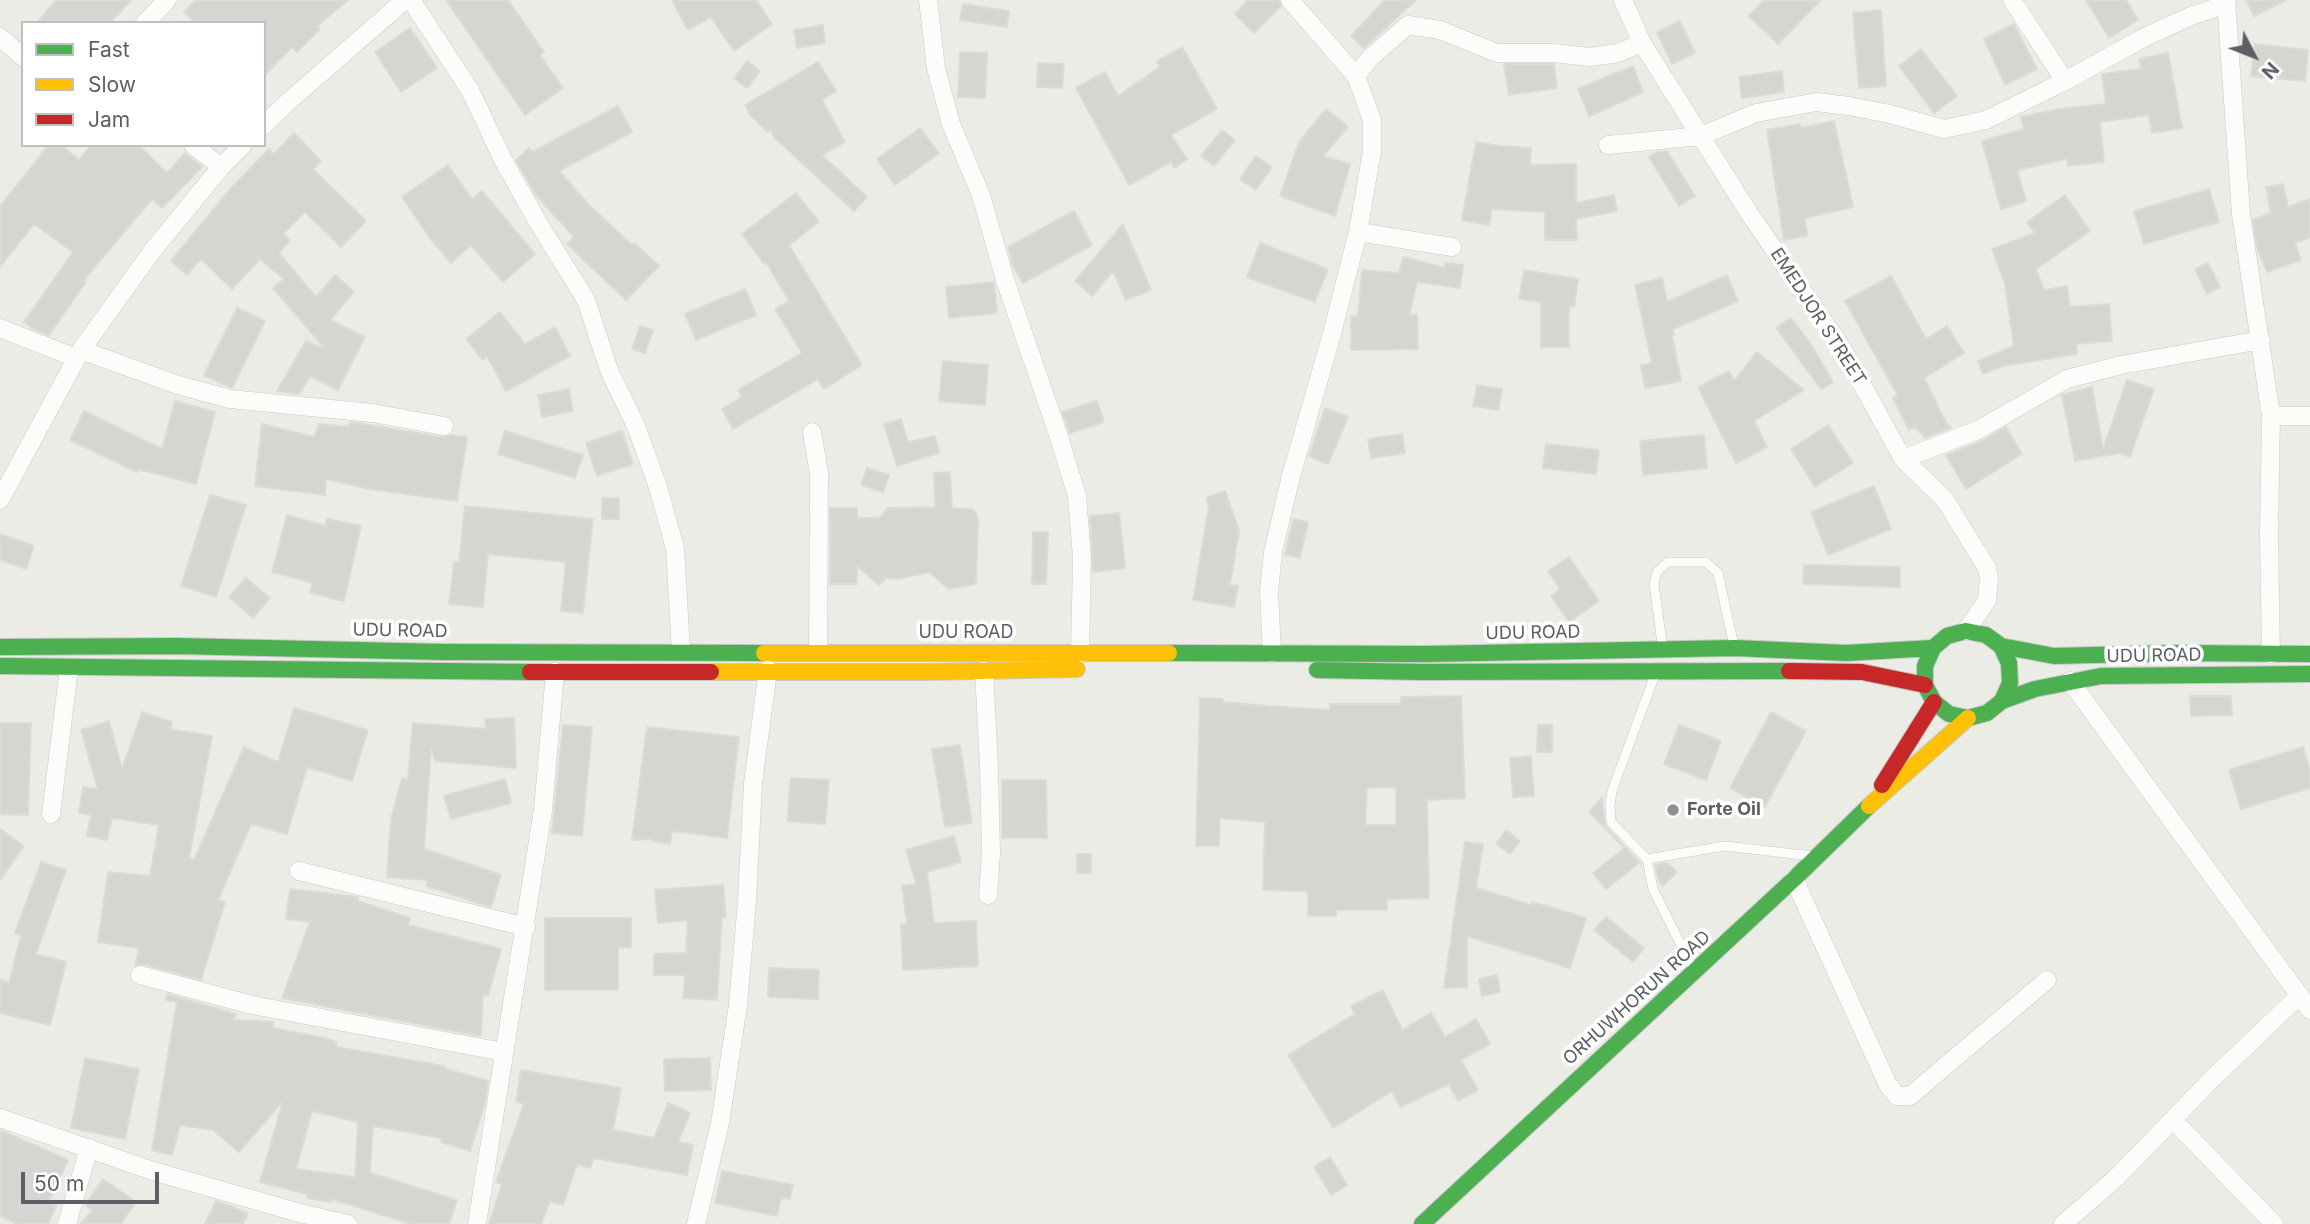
<!DOCTYPE html>
<style>
body{margin:0}
#map{position:relative;width:2310px;height:1224px;overflow:hidden;background:#ecece7;font-family:Inter,sans-serif}
canvas{display:block}
.legend{position:absolute;left:21px;top:21px;width:245px;height:126px;box-sizing:border-box;background:#fff;border:2px solid #bebfc1;margin:0;padding:9px 12px;list-style:none;font-size:21px;color:#5c6065}
.legend li{display:flex;align-items:center;gap:14px;height:35px}
.legend b{width:35px;border:2px solid #bebfc1}
.north{position:absolute;left:2219px;top:21px;width:70px;height:70px;-webkit-text-stroke:5px #fff;paint-order:stroke;rotate:132deg;font-size:19px;font-weight:700;line-height:28px;text-align:center;color:#5c6065}
.north::after{content:'';display:block;margin:auto;width:24px;height:32px;background:#5c6065;clip-path:polygon(50% 0,100% 100%,50% 72%,0 100%)}
.scale{position:absolute;left:21px;top:1172px;width:138px;height:32px;box-sizing:border-box;border:4px solid #5c6065;border-top:0;padding-left:9px;font-size:21px;line-height:24px;white-space:nowrap;color:#5c6065;-webkit-text-stroke:5px #fff;paint-order:stroke}
</style>
<div id="map">
<canvas width="2310" height="1224"></canvas>
<ul class="legend">
<li><b style="height:9px;background:#4caf50"></b>Fast</li>
<li><b style="height:9px;background:#ffc107"></b>Slow</li>
<li><b style="height:9px;background:#c62828"></b>Jam</li>
</ul>
<div class="north">N</div>
<div class="scale">50 m</div>
</div>
<script>
const g = document.querySelector('canvas').getContext('2d');
g.lineJoin = 'round';
function fillPath(path, color) { g.fillStyle = color; g.fill(path, 'evenodd'); }
const poly = rows => new Path2D(rows.map(r => 'M' + r).join(''));
function trace(path, color, width, dash) { g.strokeStyle = color; g.lineWidth = width; g.lineCap = dash ? 'butt' : 'round'; g.setLineDash(dash || []); g.stroke(path); }
function label(font, color, halo, rows, align = 'center') {
  g.font = font + ' Inter,sans-serif'; g.lineWidth = 7; g.setLineDash([]); g.textBaseline = 'middle'; g.strokeStyle = halo; g.fillStyle = color; for (const [text, x, y, turn = 0] of rows) {
    g.save(); g.translate(x, y); g.rotate((+turn || 0) * Math.PI / 180); g.textAlign = isNaN(turn) ? turn : align; if (halo) g.strokeText(text, 0, 0); g.fillText(text, 0, 0); g.restore();
  }
}
const building = poly([
 [56,0,131,0,110,23,37,23,56,0],
 [196,0,348,0,317,26,320,29,297,52,292,47,264,76,264,23,196,23,184,12,196,0],
 [446,0,508,0,544,52,540,55,563,88,525,115,446,0],
 [672,0,756,0,772,24,734,51,711,17,688,30,672,0],
 [1248,0,1279,0,1281,6,1254,33,1235,14,1248,0],
 [1385,0,1416,0,1364,48,1351,36,1385,0],
 [1764,0,1821,0,1778,44,1749,16,1764,0],
 [2086,0,2126,0,2138,20,2109,38,2086,0],
 [2246,0,2286,0,2254,16,2246,0],
 [963,4,1009,11,1007,27,960,20,963,4],
 [1881,10,1886,86,1859,88,1853,13,1881,10],
 [1680,21,1695,53,1672,64,1657,32,1680,21],
 [2014,24,2037,69,2005,85,1984,39,2014,24],
 [823,25,825,43,797,48,794,30,823,25],
 [410,28,437,68,401,92,375,52,410,28],
 [2255,44,2308,50,2305,81,2251,76,2255,44],
 [1182,47,1217,109,1171,135,1187,159,1175,168,1171,162,1129,185,1076,88,1105,72,1118,96,1160,67,1157,61,1182,47],
 [1921,49,1957,96,1934,113,1899,66,1921,49],
 [960,52,987,53,985,98,958,97,960,52],
 [2168,53,2182,128,2152,133,2149,115,2100,122,2104,162,2068,166,2067,159,2017,170,2026,201,2001,209,1982,141,2024,129,2021,117,2059,109,2106,104,2102,74,2141,69,2139,59,2168,53],
 [747,61,760,71,747,88,734,78,747,61],
 [818,62,836,91,822,100,845,142,822,155,867,197,854,211,775,138,770,130,768,132,751,116,745,105,818,62],
 [1038,63,1064,64,1062,88,1037,87,1038,63],
 [1504,64,1554,64,1557,88,1509,95,1504,64],
 [1633,66,1643,92,1589,116,1578,89,1633,66],
 [1782,71,1784,92,1742,98,1739,77,1782,71],
 [618,106,632,132,559,171,590,206,632,245,634,243,659,266,626,300,567,244,574,237,536,195,516,160,529,148,532,152,618,106],
 [1326,109,1348,127,1323,156,1350,164,1335,216,1280,196,1299,142,1326,109],
 [1834,121,1853,207,1805,218,1807,236,1784,240,1767,130,1800,124,1801,128,1834,121],
 [920,128,939,153,895,185,877,159,920,128],
 [1222,130,1235,140,1214,166,1201,156,1222,130],
 [294,133,321,161,313,169,366,221,341,247,305,212,283,234,290,240,279,253,316,297,335,275,354,292,330,320,365,337,338,390,310,376,299,394,277,391,306,341,326,350,273,288,284,279,260,259,232,289,201,259,187,275,171,261,231,188,269,149,274,154,294,133],
 [1476,142,1500,146,1531,148,1530,165,1576,164,1576,203,1614,195,1617,211,1576,219,1577,240,1545,240,1545,212,1492,209,1489,225,1462,220,1476,142],
 [49,145,61,145,79,160,91,145,138,145,167,173,185,153,202,167,162,208,152,199,83,281,86,282,49,335,33,329,24,322,73,252,34,224,0,267,0,206,49,145],
 [1667,151,1695,196,1679,206,1649,157,1657,152,1667,151],
 [1256,156,1272,167,1256,190,1240,179,1256,156],
 [448,165,472,199,482,191,535,254,503,282,471,245,451,263,429,237,402,197,448,165],
 [2283,184,2288,207,2310,199,2310,237,2295,243,2301,260,2267,272,2257,247,2253,220,2271,213,2266,187,2283,184],
 [2209,189,2219,222,2144,244,2134,211,2209,189],
 [796,193,819,222,789,245,862,365,824,389,818,379,733,429,722,409,742,397,738,390,802,353,775,309,789,301,766,262,764,264,742,234,796,193],
 [2065,195,2090,231,2036,269,2044,290,2067,286,2070,307,2109,304,2112,341,2076,344,2077,354,2003,366,1983,374,1978,361,2014,346,2005,284,1992,249,2035,233,2027,222,2065,195],
 [1074,211,1092,245,1023,283,1012,264,1008,247,1074,211],
 [1123,224,1151,290,1126,300,1113,271,1092,296,1075,281,1123,224],
 [1260,243,1328,269,1315,302,1247,277,1260,243],
 [1403,257,1445,268,1445,263,1463,265,1460,288,1417,282,1409,315,1417,315,1418,349,1351,350,1351,316,1358,316,1362,270,1399,273,1403,257],
 [2208,263,2220,287,2207,294,2195,269,2208,263],
 [1524,270,1578,279,1574,307,1569,306,1569,347,1541,347,1541,302,1519,299,1524,270],
 [1727,275,1738,301,1673,329,1674,335,1672,335,1681,381,1645,388,1641,365,1652,363,1635,285,1662,278,1667,302,1727,275],
 [1891,276,1926,339,1947,326,1964,353,1924,378,1946,423,1951,428,1925,438,1915,427,1909,430,1893,398,1898,396,1845,301,1891,276],
 [994,282,997,313,949,318,946,287,994,282],
 [745,289,756,315,696,340,685,314,745,289],
 [237,308,265,321,232,388,204,375,237,308],
 [500,312,525,344,555,327,570,356,506,391,487,356,483,360,466,339,500,312],
 [1791,318,1810,343,1833,382,1821,389,1776,328,1791,318],
 [640,326,653,330,645,353,632,349,640,326],
 [1757,352,1804,390,1754,421,1767,447,1736,463,1698,387,1729,371,1734,381,1757,352],
 [943,361,988,365,985,405,939,401,943,361],
 [2127,380,2154,389,2130,457,2120,453,2075,461,2062,395,2092,387,2103,449,2127,380],
 [1477,385,1502,389,1498,410,1473,406,1477,385],
 [569,389,573,411,542,417,538,395,569,389],
 [175,401,215,412,196,484,138,469,137,472,70,440,84,411,162,449,175,401],
 [1097,401,1104,422,1070,433,1062,412,1097,401],
 [1325,408,1348,417,1328,464,1309,456,1325,408],
 [901,419,908,442,935,436,939,453,897,466,884,424,901,419],
 [350,422,442,437,451,435,467,437,457,501,369,489,326,479,325,495,255,486,262,424,314,437,319,424,349,427,350,422],
 [1828,425,1853,463,1815,487,1791,449,1828,425],
 [2006,427,2022,454,1966,489,1946,455,1982,441,2006,427],
 [505,431,583,455,575,478,498,454,505,431],
 [622,431,633,464,597,476,586,443,622,431],
 [1402,434,1405,453,1371,458,1368,439,1402,434],
 [1704,435,1707,468,1643,475,1640,441,1704,435],
 [1546,444,1599,450,1596,474,1543,468,1546,444],
 [867,468,889,475,883,492,861,485,867,468],
 [950,472,952,508,972,509,976,513,978,520,976,584,949,589,929,572,898,579,886,578,879,585,857,566,857,584,830,584,830,508,857,508,857,518,879,518,888,508,935,507,934,473,950,472],
 [1874,486,1891,529,1828,555,1811,512,1874,486],
 [1225,491,1239,530,1230,585,1238,586,1234,607,1193,600,1209,506,1206,498,1225,491],
 [210,495,246,505,228,560,226,560,228,561,216,597,181,586,210,495],
 [602,498,619,498,619,519,602,519,602,498],
 [465,506,593,519,583,613,561,611,566,562,488,554,483,607,449,604,454,562,459,562,465,506],
 [1119,513,1125,568,1093,572,1090,516,1119,513],
 [287,515,326,526,327,519,361,526,344,601,310,593,313,583,272,572,287,515],
 [1293,519,1308,522,1300,558,1285,555,1293,519],
 [1033,532,1048,532,1046,584,1032,584,1033,532],
 [0,534,34,546,26,569,0,560,0,534],
 [1569,557,1599,601,1569,622,1551,596,1560,589,1548,571,1569,557],
 [1804,565,1900,567,1900,587,1803,584,1804,565],
 [246,578,270,598,253,618,229,597,246,578],
 [1461,696,1465,798,1427,800,1429,898,1387,899,1387,910,1336,910,1336,916,1308,916,1308,891,1263,890,1265,822,1220,818,1219,846,1196,846,1200,698,1223,699,1223,702,1268,706,1330,710,1330,704,1401,704,1401,697,1461,696],
 [1396,787,1396,825,1365,825,1367,788,1396,787],
 [2190,696,2231,696,2232,715,2191,716,2190,696],
 [294,708,368,730,352,781,307,767,287,834,251,824,218,900,225,902,201,980,143,964,135,965,139,948,98,942,108,872,150,876,159,825,112,818,107,840,87,836,91,815,79,813,83,787,98,789,81,730,109,721,122,769,142,712,172,722,170,729,212,736,189,858,194,860,244,747,278,762,294,708],
 [1771,712,1806,731,1765,807,1730,788,1771,712],
 [514,718,516,768,435,761,431,748,424,849,501,875,491,907,426,886,428,880,387,877,391,819,402,778,408,779,413,723,486,729,485,719,514,718],
 [0,723,31,723,28,815,0,814,0,723],
 [563,725,592,727,582,836,552,833,563,725],
 [1538,725,1552,725,1552,752,1537,752,1538,725],
 [1679,725,1721,741,1706,780,1664,764,1679,725],
 [647,727,739,737,727,838,672,831,670,844,652,841,652,839,632,840,647,727],
 [960,745,972,823,945,827,932,749,960,745],
 [2303,747,2310,771,2310,788,2241,809,2229,770,2303,747],
 [1531,756,1534,796,1513,797,1510,758,1531,756],
 [791,778,829,780,825,824,787,821,791,778],
 [505,779,511,803,451,819,444,796,505,779],
 [1002,780,1046,780,1047,838,1002,838,1002,780],
 [1602,798,1605,826,1641,864,1639,863,1606,889,1593,873,1625,848,1589,812,1602,798],
 [0,829,24,846,0,880,0,829],
 [1506,830,1520,841,1510,854,1496,844,1506,830],
 [954,836,961,862,927,872,934,923,976,921,978,966,903,970,901,924,907,924,902,886,916,884,906,850,954,836],
 [1465,842,1483,844,1476,888,1531,905,1532,902,1586,918,1570,968,1467,936,1467,987,1444,988,1465,842],
 [1077,854,1091,854,1091,873,1077,873,1077,854],
 [41,862,66,870,36,954,66,962,50,1025,0,1013,0,979,9,983,21,935,15,933,41,862],
 [1667,863,1677,872,1663,886,1659,882,1655,865,1667,863],
 [723,885,726,917,722,917,717,1000,683,998,685,975,654,975,654,954,686,953,688,920,658,923,655,890,723,885],
 [290,889,358,897,357,901,410,918,408,925,501,949,488,996,483,995,481,1036,282,998,310,922,286,919,290,889],
 [1606,917,1644,948,1633,962,1594,930,1606,917],
 [545,918,631,918,631,948,618,947,618,990,545,990,545,918],
 [769,968,819,970,818,999,768,997,769,968],
 [1497,975,1500,992,1482,996,1479,979,1497,975],
 [1383,990,1402,1030,1431,1013,1445,1037,1476,1019,1490,1044,1461,1060,1478,1090,1458,1101,1449,1084,1400,1107,1392,1091,1333,1128,1288,1055,1355,1014,1351,1006,1383,990],
 [167,994,236,1014,234,1020,273,1022,273,1028,325,1038,336,1042,336,1047,444,1066,444,1068,488,1081,485,1103,470,1151,441,1142,442,1138,373,1126,370,1173,457,1200,449,1224,412,1224,331,1199,331,1202,306,1198,307,1194,260,1182,283,1101,239,1152,213,1130,180,1125,172,1155,152,1150,177,1002,166,1000,167,994],
 [312,1111,358,1122,355,1177,296,1169,312,1111],
 [85,1058,139,1069,125,1139,71,1128,85,1058],
 [710,1058,711,1090,665,1091,664,1059,710,1058],
 [521,1070,621,1088,613,1130,654,1138,668,1103,690,1113,678,1142,693,1145,687,1175,594,1158,590,1168,577,1164,563,1205,550,1201,541,1224,489,1224,502,1184,496,1182,524,1104,516,1102,521,1070],
 [0,1130,68,1160,48,1203,56,1206,48,1224,18,1224,0,1216,0,1130],
 [1330,1157,1347,1185,1331,1195,1314,1167,1330,1157],
 [722,1171,793,1185,790,1199,781,1198,777,1216,715,1203,722,1171],
 [103,1179,136,1202,121,1224,80,1224,93,1210,85,1205,103,1179],
 [216,1201,248,1213,243,1224,205,1224,216,1201]
]);
fillPath(building, '#d6d5d2');
trace(building, '#dcdbd6', 2);
const lane = poly([
 [1663,651,1654,584,1657,572,1668,562,1706,562,1718,573,1734,646],
 [1656,672,1612,791,1610,806,1611,822,1647,859,1653,889,1693,969],
 [1647,859,1725,846,1812,856]
]);
const street = poly([
 [411,0,470,90,503,160,539,224,586,300,609,370,636,426,658,487,675,548,681,651],
 [928,0,936,68,951,124,981,195,1005,280,1059,437,1077,496,1082,557,1080,653],
 [1623,0,1642,43,1749,213,1842,348,1903,459,1945,500,1987,568,1989,578,1987,600,1966,631],
 [2012,0,2065,81],
 [2226,0,2241,214,2271,416,2269,534,2271,654],
 [145,23,167,0],
 [0,37,23,57],
 [1356,76,1370,58,1408,25,1440,30,1497,53,1554,53,1590,57,1618,53,1642,43],
 [264,125,289,101,405,0],
 [193,145,221,167],
 [1608,145,1701,136,1756,113,1816,102,1849,106,1890,114,1944,129,1986,120,2065,81,2145,37,2191,16,2227,4],
 [1358,232,1452,247],
 [0,328,76,358],
 [81,350,178,385,230,399,372,413,444,426],
 [2271,416,2310,416],
 [812,432,819,473,818,652],
 [1903,459,1978,430,2067,379,2121,365,2261,340],
 [0,500,81,350,153,250,221,167,243,145],
 [1272,653,1269,591,1273,552,1290,480,1331,337,1358,232,1372,151,1372,120,1356,76,1290,0],
 [984,671,989,767,991,853,988,895],
 [2070,681,2310,1010],
 [51,814,69,668],
 [299,871,526,927],
 [1794,879,1888,1085,1897,1096,1910,1096,2047,980],
 [140,975,252,1005,504,1052],
 [0,1118,153,1171,300,1213,348,1224],
 [2173,1120,2274,1224],
 [67,1224,89,1148],
 [477,1224,543,810,555,672],
 [696,1224,720,1123,738,1005,747,901,753,783,768,670],
 [2063,1224,2116,1178,2212,1079,2300,995]
]);
const fast = poly([
 [2001,646,2009,663,2010,683,2002,701,1987,713,1968,718,1949,714,1934,702,1925,685,1925,666,1933,648,1947,636,1966,631,1986,635,2001,646,2054,656,2174,653,2310,654],
 [0,647,177,646,443,652,764,653],
 [1169,653,1426,654,1735,648,1846,653,1933,648],
 [0,666,530,672],
 [1317,670,1421,672,1789,671],
 [2002,701,2035,689,2101,676,2310,674],
 [1422,1224,1794,879,1869,806]
]);
const slow = poly([
 [764,653,1169,653],
 [711,672,927,672,1077,669],
 [1869,806,1968,718]
]);
const jam = poly([
 [1789,671,1862,672,1925,685],
 [530,672,711,672],
 [1882,785,1934,702]
]);
trace(lane, '#c9c9c9', 10);
trace(street, '#c9c9c9', 19);
trace(fast, '#c8c9c7', 18);
trace(slow, '#c8c9c7', 18);
trace(jam, '#c8c9c7', 18);
trace(lane, '#fcfcfb', 9);
trace(street, '#fcfcfb', 18);
trace(fast, '#4caf50', 16);
trace(slow, '#ffc107', 16);
trace(jam, '#c62828', 16);
for (const [x, y, r, color] of [
 [1673,810,7,"#8e9192"]
]) { const dot = new Path2D(); dot.arc(x, y, r, 0, 2 * Math.PI); g.fillStyle = color; g.fill(dot); trace(dot, '#fff', 2.5); }
label('18px', '#5c6065', '#fff', [
 ["EMEDJOR STREET",1818,317,57],
 ["UDU ROAD",400,631,1],
 ["UDU ROAD",966,633],
 ["UDU ROAD",1533,633,-1],
 ["UDU ROAD",2154,656,-1],
 ["ORHUWHORUN ROAD",1637,998,-42]
]);
label('bold 18px', '#5c6065', '#fff', [
 ["Forte Oil",1687,810]
], 'left');
</script>
